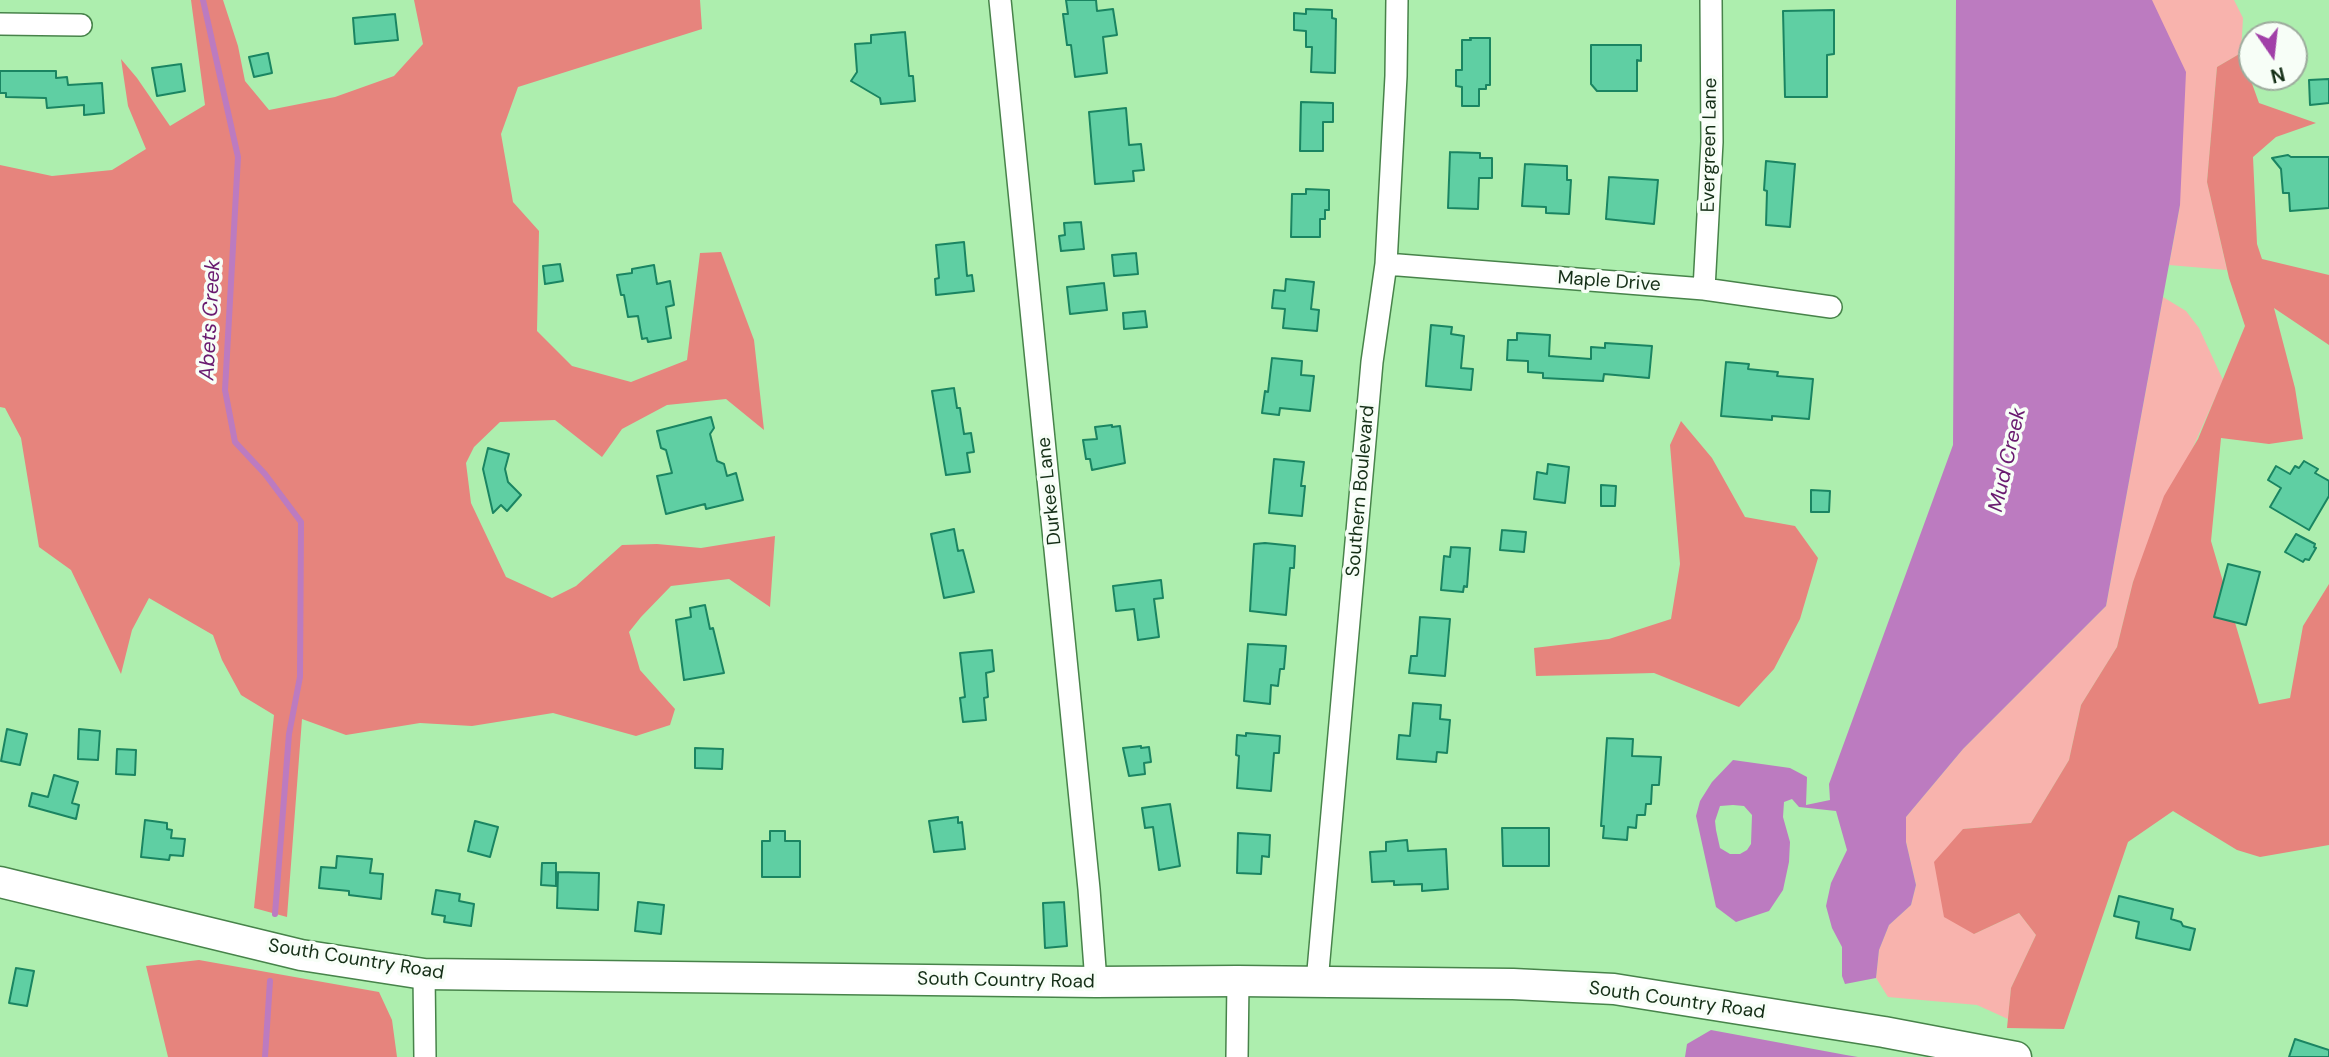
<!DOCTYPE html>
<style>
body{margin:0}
#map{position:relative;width:2329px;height:1057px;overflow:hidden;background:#adeeae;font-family:"DM Sans",sans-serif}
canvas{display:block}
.north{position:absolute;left:2238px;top:21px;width:70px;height:70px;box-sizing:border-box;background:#f7fef7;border:2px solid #9dab9d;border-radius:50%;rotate:166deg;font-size:19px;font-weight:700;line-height:28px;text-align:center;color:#152f17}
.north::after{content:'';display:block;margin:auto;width:24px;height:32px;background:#a140a8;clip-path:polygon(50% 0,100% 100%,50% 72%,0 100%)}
</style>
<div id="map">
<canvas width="2329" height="1057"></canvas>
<div class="north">N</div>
</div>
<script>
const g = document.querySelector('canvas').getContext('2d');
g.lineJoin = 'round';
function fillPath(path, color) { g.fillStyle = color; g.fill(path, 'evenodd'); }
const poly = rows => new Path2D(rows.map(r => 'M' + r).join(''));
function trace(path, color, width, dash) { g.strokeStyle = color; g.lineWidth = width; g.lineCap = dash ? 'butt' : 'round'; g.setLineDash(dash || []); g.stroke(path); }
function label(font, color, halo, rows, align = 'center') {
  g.font = font + ' "DM Sans",sans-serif'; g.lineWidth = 7; g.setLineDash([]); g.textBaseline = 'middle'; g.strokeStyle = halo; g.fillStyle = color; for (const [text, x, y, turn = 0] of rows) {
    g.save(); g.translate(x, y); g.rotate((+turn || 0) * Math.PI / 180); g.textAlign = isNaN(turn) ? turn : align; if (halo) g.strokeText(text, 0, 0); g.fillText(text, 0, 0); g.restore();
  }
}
fillPath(poly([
 [2152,0,2234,0,2243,18,2241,53,2217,67,2207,182,2227,270,2169,265,2180,205],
 [2163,297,2186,311,2199,328,2223,380,2133,582,2117,647,2081,705,2069,760,2031,823,1963,829,1974,934,2019,913,2036,935,2011,988,2008,1019,1977,1005,1888,997,1876,978,1879,950,1889,925,1911,905,1916,885,1906,842,1906,817,1963,749,2106,606]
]), '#f8b3ad');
fillPath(poly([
 [191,0,223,0,238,46,245,81,269,110,335,97,394,76,423,44,414,0,700,0,702,29,518,87,501,134,513,202,539,231,537,331,572,366,631,382,687,360,700,253,721,252,754,340,764,430,726,399,667,405,622,429,602,457,555,420,500,422,474,447,466,463,471,503,506,577,552,598,576,586,622,545,657,544,701,548,775,536,770,607,729,579,671,586,641,617,629,632,640,670,675,709,670,725,636,736,553,713,472,726,420,723,346,735,302,719,287,917,254,908,274,715,241,695,222,660,213,635,149,598,132,630,121,674,71,570,39,547,21,438,5,408,0,407,0,165,52,176,112,170,146,149,128,106,121,59,137,78,170,126,205,105],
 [2241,53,2259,103,2316,123,2276,137,2253,157,2257,244,2262,259,2329,275,2329,345,2274,308,2295,388,2303,439,2269,444,2221,438,2211,541,2259,704,2290,698,2303,626,2329,584,2329,845,2260,857,2237,850,2173,811,2128,842,2064,1029,2007,1028,2011,988,2036,935,2019,913,1974,934,1944,917,1934,862,1963,829,2031,823,2069,760,2081,705,2117,647,2133,582,2164,496,2198,439,2245,326,2229,278,2207,182,2217,67],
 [1681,421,1712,458,1745,517,1795,526,1818,558,1800,619,1774,669,1739,707,1654,673,1536,676,1534,648,1609,639,1671,619,1680,564,1670,445],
 [199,960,379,992,392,1020,397,1057,168,1057,146,966]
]), '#e6847d');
fillPath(poly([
 [1956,0,2152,0,2186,72,2180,205,2106,606,1963,749,1906,817,1906,842,1916,885,1911,905,1889,925,1879,950,1876,978,1845,984,1842,976,1842,947,1832,928,1826,906,1831,883,1847,850,1836,811,1799,807,1792,799,1784,802,1783,817,1790,842,1789,862,1783,890,1769,911,1736,922,1716,907,1696,816,1700,801,1712,782,1733,760,1790,768,1807,777,1806,805,1830,800,1829,784,1953,445],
 [1733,805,1744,806,1752,815,1751,844,1747,850,1740,854,1730,854,1720,848,1716,830,1715,821,1720,806],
 [1711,1030,1846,1055,1858,1057,1685,1057,1687,1044]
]), '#bc7bc0');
trace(poly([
 [203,0,238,157,225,390,235,442,265,474,301,522,300,677,289,734,275,914],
 [265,1057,270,981]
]), '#bc7bc0', 6);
const building = poly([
 [1066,0,1096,0,1097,11,1113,9,1117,35,1103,37,1107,73,1075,77,1071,45,1067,45,1063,14,1068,14,1066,0],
 [1306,9,1332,10,1332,18,1336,19,1335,73,1311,72,1312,47,1306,47,1306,31,1294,30,1294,13,1306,14,1306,9],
 [1834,10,1834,54,1827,55,1827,97,1785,97,1783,11,1834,10],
 [395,14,398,40,355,44,353,18,395,14],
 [905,32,909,76,913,76,915,101,881,104,880,98,851,81,857,72,855,44,871,43,871,35,905,32],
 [1470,38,1490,38,1490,85,1486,85,1486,89,1479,89,1479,106,1462,106,1462,87,1456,86,1456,70,1462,70,1462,40,1471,40,1470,38],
 [1591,45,1641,45,1641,61,1637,60,1637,91,1597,91,1591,84,1591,45],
 [268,53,272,73,254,77,249,57,268,53],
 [181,64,185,91,157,96,152,68,181,64],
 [0,71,56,71,56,78,67,77,68,85,102,83,104,113,84,115,84,105,47,108,46,98,6,97,6,93,0,93,0,71],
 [2329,79,2329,103,2310,105,2309,80,2329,79],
 [1301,102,1333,103,1333,122,1323,122,1323,151,1300,151,1301,102],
 [1126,108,1129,145,1141,144,1144,170,1133,171,1134,181,1095,184,1089,112,1126,108],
 [1450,152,1480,153,1480,158,1492,158,1492,178,1479,178,1478,209,1448,208,1450,152],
 [2288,155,2291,157,2329,157,2329,208,2290,211,2289,193,2283,193,2281,169,2272,158,2288,155],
 [1766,161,1795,164,1790,227,1766,225,1767,191,1764,190,1766,161],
 [1525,164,1567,166,1567,180,1571,180,1569,214,1546,213,1546,207,1522,206,1525,164],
 [1609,177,1658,180,1654,224,1606,219,1609,177],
 [1306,189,1329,190,1329,210,1325,210,1325,219,1320,219,1320,237,1291,237,1292,194,1306,194,1306,189],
 [1081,222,1084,249,1061,251,1059,236,1065,235,1064,223,1081,222],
 [964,242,967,276,972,275,974,291,936,295,935,279,939,278,936,245,964,242],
 [1136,253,1138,274,1114,276,1112,255,1136,253],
 [560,264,563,281,545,284,543,266,560,264],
 [654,265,657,284,670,281,674,305,666,307,671,338,648,342,647,338,642,339,638,316,628,317,624,295,621,295,617,275,632,273,632,269,654,265],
 [1286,279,1314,282,1311,309,1319,310,1317,331,1283,328,1285,309,1272,308,1274,290,1285,291,1286,279],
 [1104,283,1107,310,1070,314,1067,287,1104,283],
 [1145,311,1147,327,1124,329,1123,313,1145,311],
 [1431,325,1452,327,1451,334,1464,336,1461,368,1473,369,1471,390,1426,386,1431,325],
 [1517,333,1550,335,1549,356,1591,359,1591,347,1605,348,1605,343,1652,346,1649,378,1604,374,1603,381,1543,378,1543,373,1528,372,1528,361,1507,360,1508,340,1517,340,1517,333],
 [1272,358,1302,361,1301,375,1314,376,1310,411,1280,408,1279,415,1262,413,1265,391,1268,392,1272,358],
 [1726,362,1749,364,1748,369,1778,372,1777,376,1813,379,1809,419,1772,416,1772,420,1721,416,1726,362],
 [954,388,957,408,960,408,964,434,971,433,974,452,967,453,970,472,946,475,932,391,954,388],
 [711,417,714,428,710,434,717,461,724,464,727,476,736,473,743,500,706,509,705,504,666,514,657,476,672,473,666,450,661,448,657,431,711,417],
 [1112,425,1112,427,1120,426,1125,463,1092,470,1090,459,1086,459,1083,440,1097,439,1095,427,1112,425],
 [488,448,509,454,505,469,508,482,521,495,507,511,501,505,493,513,483,469,488,448],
 [1274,459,1304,462,1301,486,1305,486,1302,516,1269,513,1274,459],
 [2304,461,2318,469,2315,473,2329,481,2329,496,2309,530,2270,507,2281,488,2268,480,2276,466,2290,474,2295,466,2299,468,2304,461],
 [1548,464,1569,467,1565,503,1534,499,1537,472,1547,474,1548,464],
 [1601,485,1616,486,1615,506,1601,506,1601,485],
 [1811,490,1830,491,1829,512,1811,512,1811,490],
 [954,529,958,551,963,550,974,592,944,598,931,534,954,529],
 [1502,530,1526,532,1524,552,1500,550,1502,530],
 [2296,534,2315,544,2314,547,2316,548,2309,560,2305,559,2303,562,2285,552,2296,534],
 [1265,543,1295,546,1294,568,1290,568,1286,615,1250,611,1254,544,1265,543],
 [1451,547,1470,548,1467,587,1464,586,1463,592,1441,590,1444,556,1450,557,1451,547],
 [2228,564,2260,572,2246,625,2214,617,2228,564],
 [1161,580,1163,598,1154,599,1159,637,1138,640,1134,609,1116,611,1113,586,1161,580],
 [705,605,710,629,713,628,724,673,684,680,676,620,691,617,690,608,705,605],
 [1420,617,1450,619,1445,676,1409,673,1411,656,1417,656,1420,617],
 [1248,644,1286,646,1284,669,1280,669,1278,686,1271,685,1270,704,1244,701,1248,644],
 [992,650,994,671,986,673,988,697,984,698,986,720,963,722,960,698,965,697,960,653,992,650],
 [1413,703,1441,705,1440,719,1450,720,1447,753,1437,752,1436,762,1397,759,1399,735,1410,736,1413,703],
 [7,729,27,734,20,765,1,761,7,729],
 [79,729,100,731,98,760,78,759,79,729],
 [1246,733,1280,736,1279,753,1274,753,1271,791,1237,788,1239,756,1236,755,1237,735,1246,736,1246,733],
 [1607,738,1633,739,1632,756,1661,757,1659,785,1652,785,1651,804,1646,804,1645,815,1637,815,1636,828,1628,827,1627,840,1603,838,1604,826,1601,826,1607,738],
 [1141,746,1141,748,1149,747,1151,762,1144,763,1145,774,1129,776,1123,748,1141,746],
 [695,748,723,749,722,769,695,768,695,748],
 [117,749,136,750,135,775,116,774,117,749],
 [54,775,78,782,72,803,79,805,76,819,29,806,32,793,48,797,54,775],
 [1170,804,1180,866,1159,870,1153,827,1145,828,1142,808,1170,804],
 [958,817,958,823,962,822,965,849,934,852,929,821,958,817],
 [145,820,167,823,167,829,172,830,171,838,185,839,183,856,170,855,169,860,141,857,145,820],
 [475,821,498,827,490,857,468,851,475,821],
 [1502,828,1549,828,1549,866,1503,866,1502,828],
 [770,831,785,831,785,841,800,841,800,877,762,877,762,841,770,841,770,831],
 [1238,833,1270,835,1269,857,1262,856,1261,874,1237,873,1238,833],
 [1407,840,1408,851,1446,849,1448,889,1422,891,1422,884,1394,885,1394,881,1372,882,1370,852,1386,851,1386,842,1407,840],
 [337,856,372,859,370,873,383,874,381,899,349,895,349,891,319,888,321,867,336,868,337,856],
 [542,863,556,863,556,886,541,885,542,863],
 [558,872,599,873,598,910,557,908,558,872],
 [436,890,460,894,459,901,474,904,471,926,444,922,445,916,432,914,436,890],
 [2119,896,2173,909,2171,919,2181,922,2183,926,2195,929,2190,950,2136,938,2139,922,2114,916,2119,896],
 [638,902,664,905,661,934,635,931,638,902],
 [1064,902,1067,946,1045,948,1043,903,1064,902],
 [16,968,34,971,27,1006,9,1003,16,968],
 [2295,1039,2329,1050,2329,1057,2289,1057,2295,1039]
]);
fillPath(building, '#5fcfa3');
trace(building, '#1a8562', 2);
const street = poly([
 [1000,0,1089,889,1096,982],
 [0,24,81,25],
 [1386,264,1704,289,1831,307],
 [1704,289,1712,142,1711,0],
 [424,974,425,1057],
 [1317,982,1372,362,1386,264,1396,76,1397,0],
 [1237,1057,1238,981]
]);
const secondary = poly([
 [0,882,301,955,424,974,1096,982,1238,981,1513,984,1614,989,1884,1032,2016,1057]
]);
trace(street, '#47834a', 24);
trace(secondary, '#47834a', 33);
trace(street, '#fff', 21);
trace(secondary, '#fff', 30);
label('19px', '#152f17', '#f7fef7', [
 ["Evergreen Lane",1710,145,-89],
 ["Maple Drive",1609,282,4],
 ["Durkee Lane",1050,491,-96],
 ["Southern Boulevard",1361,491,-85],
 ["South Country Road",356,960,9],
 ["South Country Road",1006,981,1],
 ["South Country Road",1677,1001,8]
]);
label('italic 21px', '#691a6f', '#f7fef7', [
 ["Abets Creek",211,320,-87],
 ["Mud Creek",2008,460,-77]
]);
</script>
